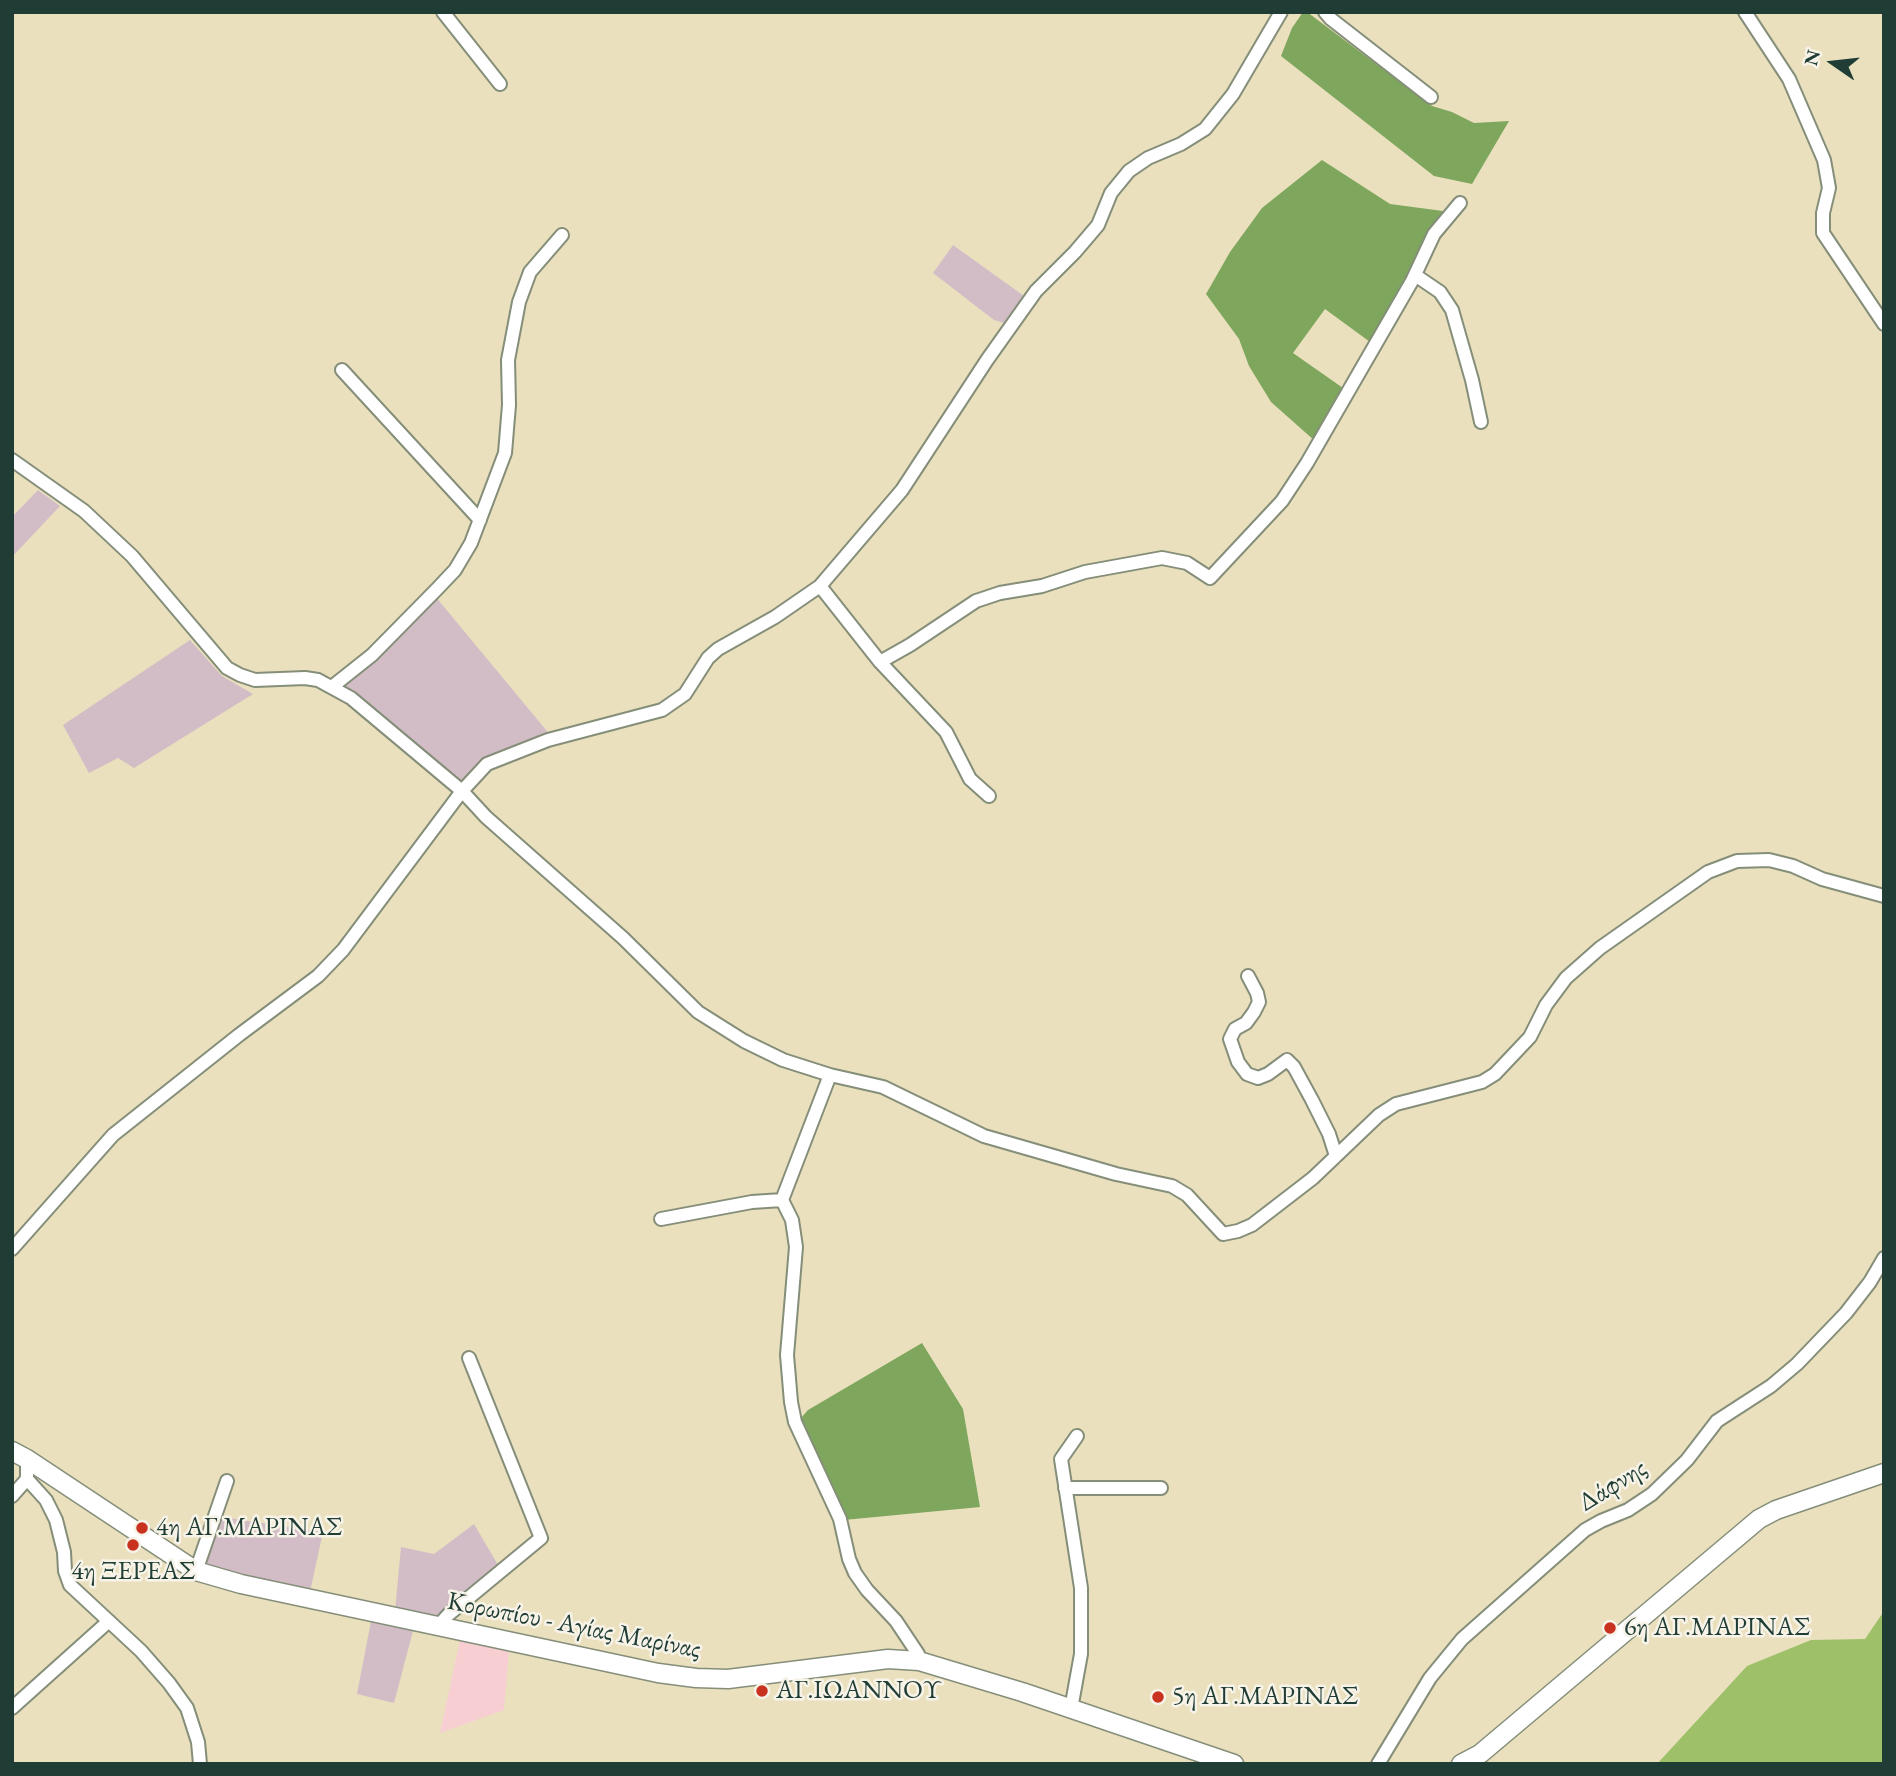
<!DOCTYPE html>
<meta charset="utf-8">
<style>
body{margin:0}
#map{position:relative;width:1896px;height:1776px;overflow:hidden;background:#eae0be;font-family:"EB Garamond",serif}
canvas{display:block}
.frame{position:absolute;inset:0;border:14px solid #1f3d34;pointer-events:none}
.north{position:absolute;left:1798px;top:28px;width:70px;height:70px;-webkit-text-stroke:5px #f7f3e8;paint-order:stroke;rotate:284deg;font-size:19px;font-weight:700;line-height:28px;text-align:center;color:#1f3d34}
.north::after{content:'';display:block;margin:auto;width:24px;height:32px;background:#1f3d34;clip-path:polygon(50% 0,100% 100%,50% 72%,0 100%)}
</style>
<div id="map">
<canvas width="1896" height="1776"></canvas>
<div class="frame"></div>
<div class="north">N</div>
</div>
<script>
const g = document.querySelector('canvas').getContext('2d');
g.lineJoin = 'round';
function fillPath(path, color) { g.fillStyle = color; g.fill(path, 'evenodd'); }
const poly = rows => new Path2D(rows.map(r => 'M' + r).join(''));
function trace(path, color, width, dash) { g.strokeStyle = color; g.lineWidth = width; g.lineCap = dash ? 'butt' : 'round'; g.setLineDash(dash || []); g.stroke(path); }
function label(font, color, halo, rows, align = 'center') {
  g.font = font + ' "EB Garamond",serif'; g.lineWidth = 5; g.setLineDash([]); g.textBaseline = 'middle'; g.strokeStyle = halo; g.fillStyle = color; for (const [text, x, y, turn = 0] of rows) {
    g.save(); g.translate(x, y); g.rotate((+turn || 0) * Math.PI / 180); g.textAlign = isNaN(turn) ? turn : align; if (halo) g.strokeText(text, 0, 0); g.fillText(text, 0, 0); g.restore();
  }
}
fillPath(poly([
 [460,1640,509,1651,504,1710,440,1733]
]), '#f7cfd3');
fillPath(poly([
 [953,245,1024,296,1004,323,994,320,933,273],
 [38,490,60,506,12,557,12,517],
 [435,596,551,736,462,785,339,688],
 [190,640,222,676,253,694,134,768,118,758,89,773,63,725],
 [215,1516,323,1532,310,1592,247,1578,201,1563],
 [474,1524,498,1565,436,1620,395,1611,401,1547,434,1554],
 [371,1621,413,1631,394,1703,357,1694]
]), '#d2bdc7');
fillPath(poly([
 [1884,1611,1884,1764,1657,1764,1747,1666,1811,1640,1865,1639]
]), '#9dc069');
fillPath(poly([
 [1303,12,1307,12,1432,106,1452,112,1474,123,1509,121,1472,184,1434,176,1281,56,1292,28],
 [1322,160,1390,204,1443,211,1428,233,1410,274,1370,342,1325,309,1293,353,1343,388,1315,441,1271,402,1249,366,1239,339,1206,294,1230,252,1262,208],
 [922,1343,963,1409,980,1507,844,1520,839,1501,801,1418,808,1410]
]), '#7ea65d');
const minor = poly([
 [443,12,500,84],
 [1325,12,1331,19,1431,97],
 [1745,12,1789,79,1824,160,1829,188,1823,213,1823,233,1884,324],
 [1415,275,1440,292,1452,310,1472,380,1481,422],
 [342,370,480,520],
 [12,460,84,511,132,556,227,668,240,675,255,680,305,678,318,680,351,698,462,791,486,817,623,938,698,1012,744,1041,783,1060,830,1075,883,1087,984,1136,1116,1174,1172,1186,1187,1195,1223,1234,1238,1231,1252,1225,1313,1178,1379,1115,1396,1104,1482,1082,1495,1074,1530,1037,1546,1005,1566,978,1600,948,1708,872,1737,861,1769,860,1793,866,1822,879,1884,896],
 [820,586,880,662,946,732,970,779,989,796],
 [880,662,910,645,976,601,1000,593,1042,586,1085,572,1162,558,1187,563,1210,578,1282,501,1307,463,1412,281,1434,234,1460,203],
 [333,686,372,655,437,589,455,570,471,543,505,453,509,405,508,360,519,302,530,272,562,235],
 [1248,976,1257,993,1259,1002,1254,1012,1246,1023,1235,1029,1230,1039,1238,1062,1247,1074,1258,1078,1268,1074,1287,1060,1294,1067,1312,1100,1329,1134,1336,1156],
 [830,1075,782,1200,792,1220,796,1247,787,1355,791,1402,795,1422,840,1519,849,1559,855,1573,867,1590,896,1621,918,1654,919,1661],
 [661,1219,752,1202,782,1200],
 [12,1249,113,1135,239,1035,318,976,343,950,462,791,487,764,548,740,662,710,685,694,708,658,718,649,775,617,820,586,902,490,987,360,1036,291,1075,252,1098,225,1111,193,1129,171,1148,158,1181,144,1205,129,1233,94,1281,12],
 [27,1459,27,1479,46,1500,56,1520,64,1552,65,1571,70,1585,141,1651,169,1683,187,1708,198,1742,200,1764],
 [1065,1488,1161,1488],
 [12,1496,27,1479],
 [196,1571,227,1481],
 [437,1627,449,1614,541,1538,469,1358],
 [12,1708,109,1621],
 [1071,1709,1081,1654,1081,1588,1061,1459,1077,1436],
 [1378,1764,1430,1678,1462,1639,1585,1530,1601,1521,1628,1510,1652,1494,1687,1460,1717,1421,1771,1386,1797,1364,1846,1313,1870,1282,1884,1258]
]);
const secondary = poly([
 [12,1451,27,1459,196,1571,241,1584,658,1673,696,1678,728,1679,888,1659,919,1661,1022,1692,1234,1764],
 [1461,1764,1480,1754,1759,1519,1776,1510,1884,1473]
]);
trace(minor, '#848e79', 16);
trace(secondary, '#848e79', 21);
trace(minor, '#fff', 12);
trace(secondary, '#fff', 18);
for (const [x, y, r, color] of [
 [142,1528,7,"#c8321e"],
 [133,1545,7,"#c8321e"],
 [1610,1628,7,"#c8321e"],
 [762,1691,7,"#c8321e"],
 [1158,1697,7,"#c8321e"]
]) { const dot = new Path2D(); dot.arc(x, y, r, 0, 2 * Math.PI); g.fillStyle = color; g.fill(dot); trace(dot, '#f7f3e8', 2.5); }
label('26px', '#1f3d34', '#f7f3e8', [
 ["Δάφνης",1613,1486,-32],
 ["Κορωπίου - Αγίας Μαρίνας",574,1626,11]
]);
label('26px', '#1f3d34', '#f7f3e8', [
 ["4η ΑΓ.ΜΑΡΙΝΑΣ",156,1528],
 ["4η ΞΕΡΕΑΣ",133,1572,"center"],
 ["6η ΑΓ.ΜΑΡΙΝΑΣ",1624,1628],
 ["ΑΓ.ΙΩΑΝΝΟΥ",776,1691],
 ["5η ΑΓ.ΜΑΡΙΝΑΣ",1172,1697]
], 'left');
</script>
